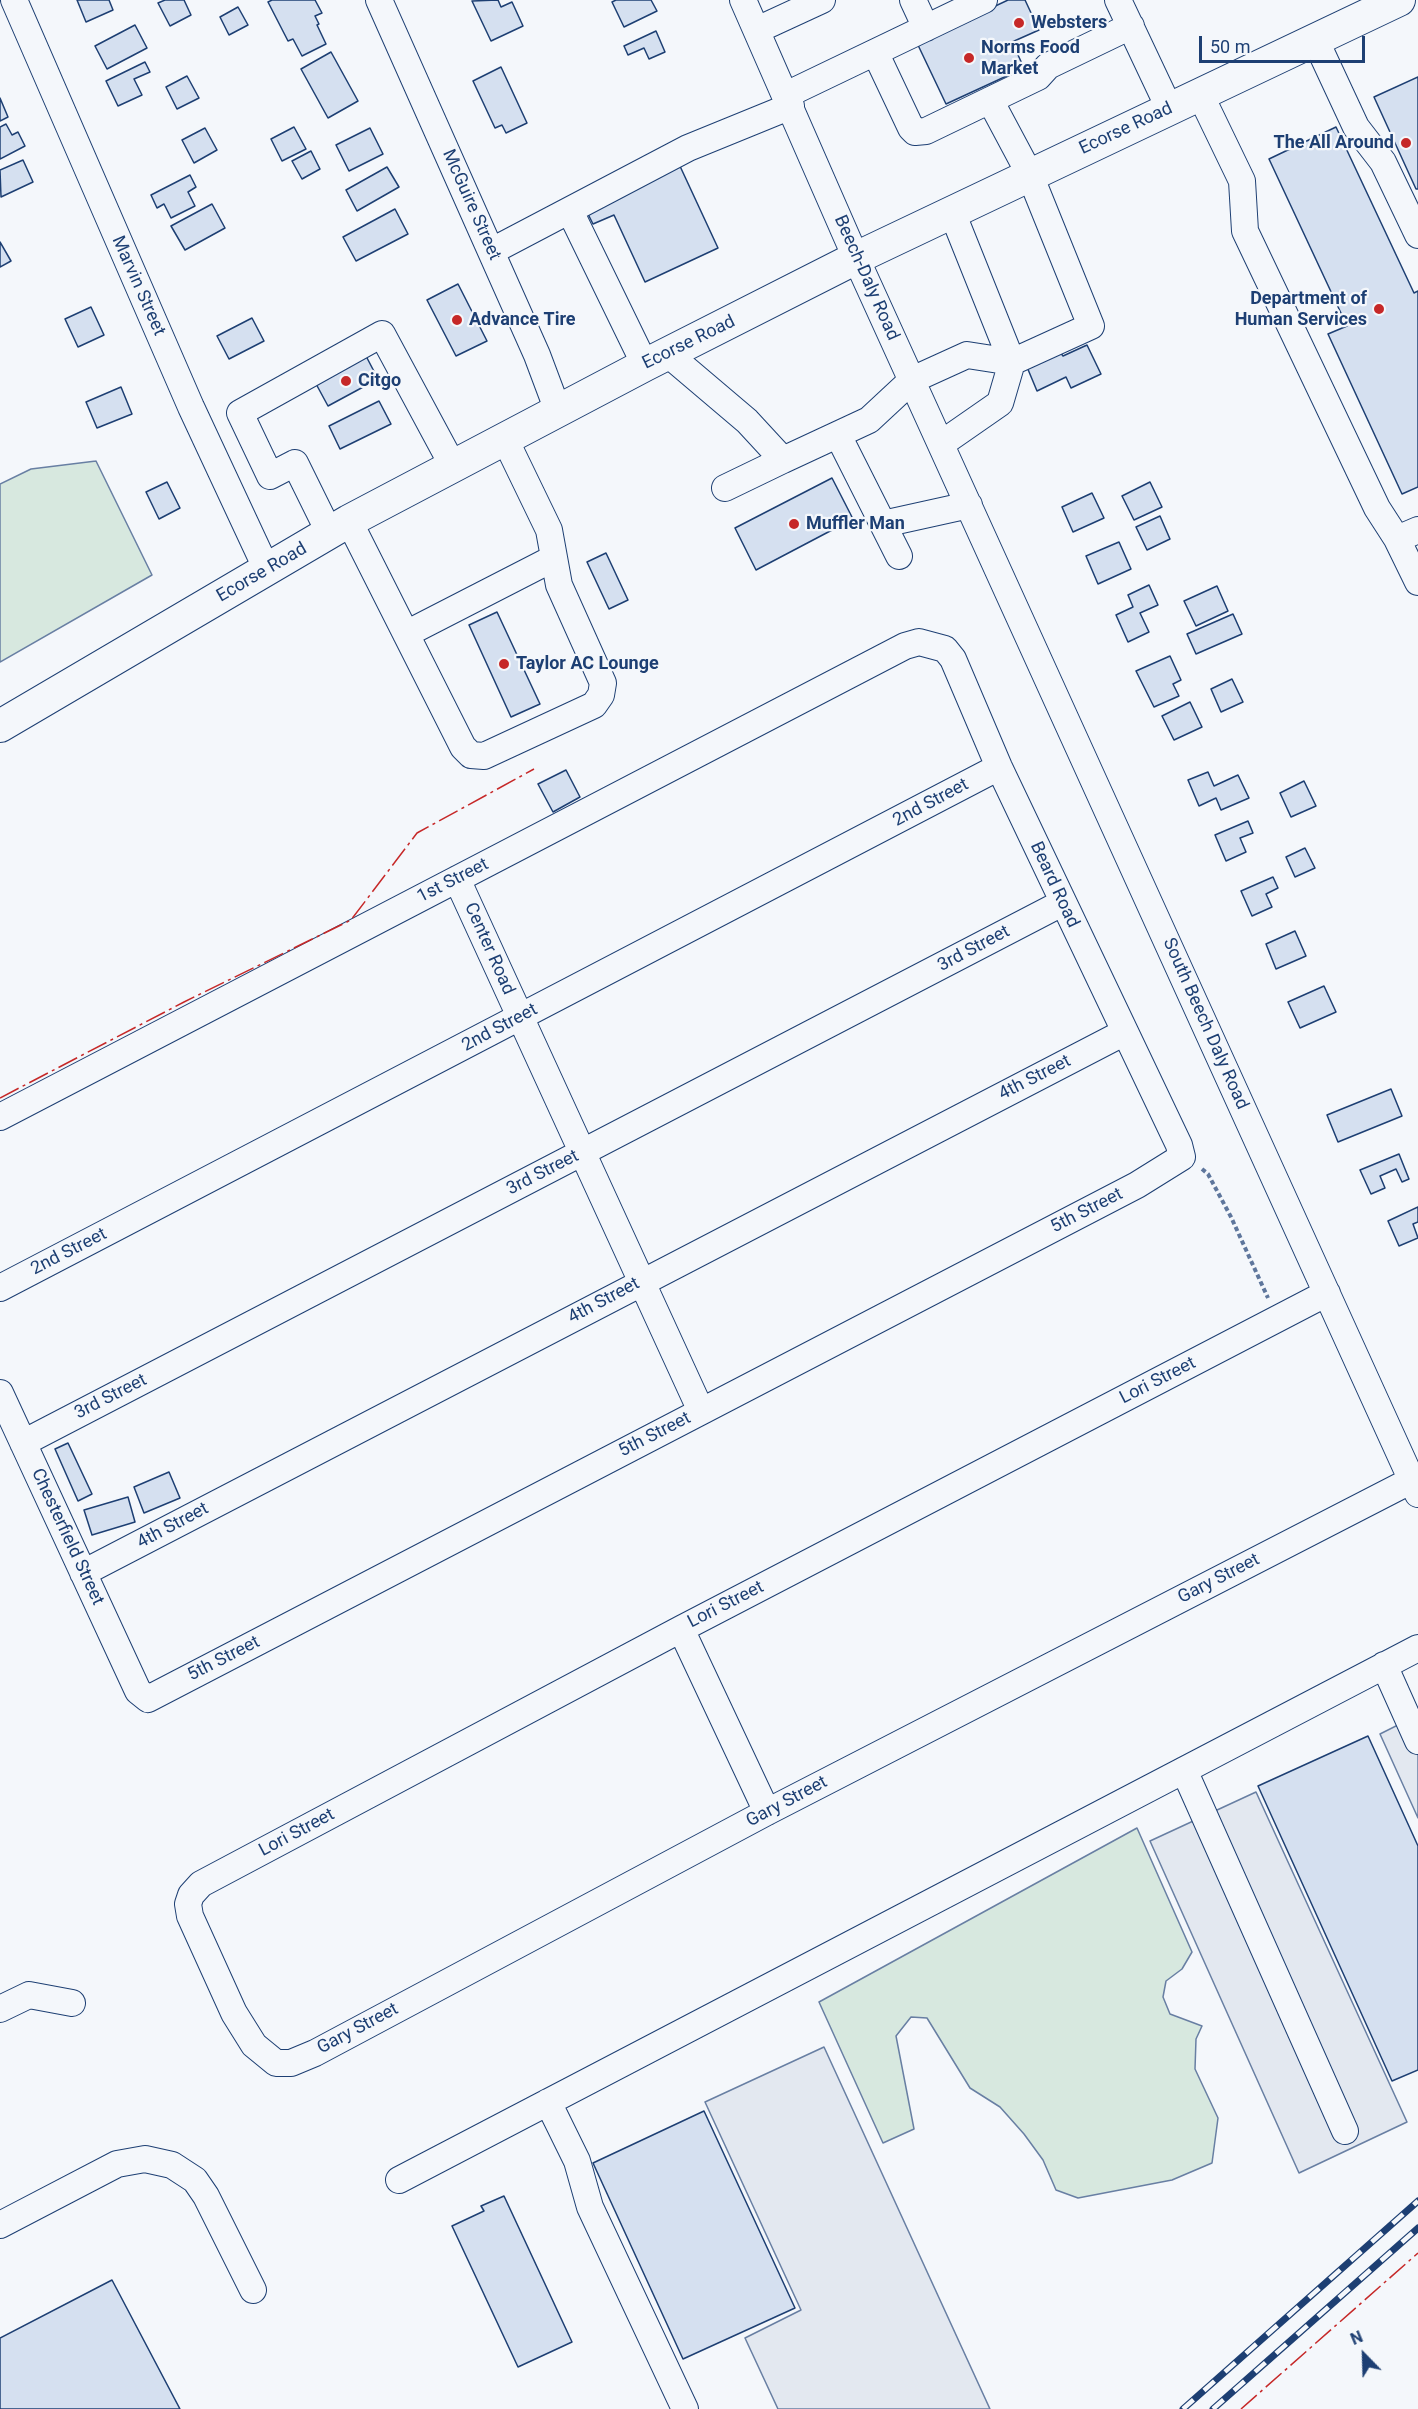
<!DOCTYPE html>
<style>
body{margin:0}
#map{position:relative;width:1418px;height:2409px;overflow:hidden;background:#f4f7fb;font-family:Roboto,sans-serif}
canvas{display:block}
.north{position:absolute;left:1334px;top:2325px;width:60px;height:60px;-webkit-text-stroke:4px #f4f7fb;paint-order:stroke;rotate:337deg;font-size:16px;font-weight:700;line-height:24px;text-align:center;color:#1d3f73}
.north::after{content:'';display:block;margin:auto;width:21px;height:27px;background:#1d3f73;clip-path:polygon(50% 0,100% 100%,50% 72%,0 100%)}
.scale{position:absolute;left:1199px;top:36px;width:166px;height:27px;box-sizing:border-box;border:3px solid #1d3f73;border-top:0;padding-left:8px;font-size:18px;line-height:21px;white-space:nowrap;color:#1d3f73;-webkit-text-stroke:4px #f4f7fb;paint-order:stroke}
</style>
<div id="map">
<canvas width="1418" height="2409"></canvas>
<div class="north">N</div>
<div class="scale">50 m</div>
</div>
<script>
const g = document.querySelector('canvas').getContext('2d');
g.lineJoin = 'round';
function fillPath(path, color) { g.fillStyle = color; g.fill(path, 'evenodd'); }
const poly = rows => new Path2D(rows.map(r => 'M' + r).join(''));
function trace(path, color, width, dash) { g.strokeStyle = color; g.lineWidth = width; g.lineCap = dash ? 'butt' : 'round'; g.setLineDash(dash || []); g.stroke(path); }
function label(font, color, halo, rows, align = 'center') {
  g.font = font + ' Roboto,sans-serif'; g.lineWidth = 4.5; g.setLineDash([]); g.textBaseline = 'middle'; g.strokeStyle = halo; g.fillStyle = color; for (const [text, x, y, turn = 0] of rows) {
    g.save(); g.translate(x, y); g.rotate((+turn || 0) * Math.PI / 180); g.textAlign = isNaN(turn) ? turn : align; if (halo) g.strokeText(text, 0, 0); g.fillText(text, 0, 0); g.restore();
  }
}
const green = poly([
 [96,461,152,575,0,662,0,484,31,469,96,461],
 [1137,1828,1192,1952,1182,1969,1166,1981,1163,1997,1170,2014,1202,2026,1196,2039,1195,2069,1218,2118,1212,2163,1172,2180,1078,2198,1056,2190,1043,2160,1024,2134,1000,2107,970,2088,927,2018,911,2017,896,2036,914,2129,883,2143,819,2002,1137,1828]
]);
fillPath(green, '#d7e8df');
trace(green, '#687fa3', 1.5);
const parking = poly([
 [1418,1715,1418,1818,1380,1734,1418,1715],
 [1256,1792,1407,2122,1299,2173,1150,1841,1256,1792],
 [824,2047,990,2409,778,2409,745,2338,801,2310,705,2102,824,2047]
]);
fillPath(parking, '#e3e8f0');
trace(parking, '#687fa3', 1.5);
const building = poly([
 [77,0,109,0,113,10,86,22,77,0],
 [165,0,184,0,191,15,170,26,158,3,165,0],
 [272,0,315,0,322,13,315,16,319,24,317,25,326,44,302,56,293,39,288,41,268,2,272,0],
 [498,0,501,7,512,2,523,26,491,41,472,1,498,0],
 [616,0,651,0,657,11,624,27,612,2,616,0],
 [1008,0,1025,0,1039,30,1012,42,1024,68,946,104,917,43,1008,0],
 [238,7,248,25,229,35,220,17,238,7],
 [135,25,147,48,107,69,95,46,135,25],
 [656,31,665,52,649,59,644,48,628,55,624,46,656,31],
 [331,52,358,101,328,118,301,69,331,52],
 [145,62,150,72,134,79,142,95,118,106,106,81,145,62],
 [501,67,527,123,506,133,502,125,495,128,473,81,501,67],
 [187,76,199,98,177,109,166,87,187,76],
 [1418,77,1418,189,1416,189,1374,97,1418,77],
 [0,98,8,117,0,121,0,98],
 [6,124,12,135,18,132,25,146,0,159,0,127,6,124],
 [294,127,306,149,282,161,271,139,294,127],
 [1336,127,1414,293,1418,291,1418,487,1402,494,1328,334,1347,326,1269,159,1336,127],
 [205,128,217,150,194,163,182,140,205,128],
 [370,128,383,154,349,171,336,145,370,128],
 [311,151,320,169,302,179,292,161,311,151],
 [23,160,33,182,1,197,0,170,23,160],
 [679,164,718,248,645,282,614,215,593,224,585,208,679,164],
 [387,167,399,187,357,211,346,190,387,167],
 [190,175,196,187,188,192,195,206,171,218,164,204,157,208,151,195,190,175],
 [212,204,225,228,185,250,171,226,212,204],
 [395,209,408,234,356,261,343,237,395,209],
 [0,242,11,261,0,267,0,242],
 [458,284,487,341,456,356,427,300,458,284],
 [91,307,104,335,78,347,65,319,91,307],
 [252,318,264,341,229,359,217,336,252,318],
 [1087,345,1101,374,1071,388,1066,377,1037,391,1027,367,1060,352,1063,356,1087,345],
 [366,356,378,379,328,406,315,382,366,356],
 [121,387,132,414,97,428,86,402,121,387],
 [379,401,391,424,340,449,329,426,379,401],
 [832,478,853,519,756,570,735,528,832,478],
 [167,482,180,508,159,519,146,492,167,482],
 [1150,482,1162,507,1134,520,1122,496,1150,482],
 [1092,493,1104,518,1073,532,1062,507,1092,493],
 [1160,516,1170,539,1147,550,1136,527,1160,516],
 [1119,542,1131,569,1098,584,1086,556,1119,542],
 [606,553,628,600,609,609,587,562,606,553],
 [1149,585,1158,605,1140,613,1149,632,1128,642,1116,615,1133,607,1128,595,1149,585],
 [1217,586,1228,611,1196,626,1184,601,1217,586],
 [497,612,540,704,511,717,469,625,497,612],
 [1233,614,1242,634,1196,654,1187,634,1233,614],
 [1170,656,1181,680,1173,684,1179,696,1154,707,1136,671,1170,656],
 [1232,679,1243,702,1221,712,1211,689,1232,679],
 [1190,702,1202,727,1174,740,1162,716,1190,702],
 [566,770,580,797,553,812,538,784,566,770],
 [1208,772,1214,786,1238,775,1249,798,1221,810,1216,798,1199,806,1188,780,1208,772],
 [1304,781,1316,806,1291,817,1280,793,1304,781],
 [1248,821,1253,833,1240,838,1246,852,1226,861,1215,835,1248,821],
 [1305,848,1315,868,1295,877,1286,857,1305,848],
 [1273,877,1278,888,1266,894,1272,907,1252,916,1241,891,1273,877],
 [1295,931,1306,956,1276,969,1266,944,1295,931],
 [1324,986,1336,1012,1300,1028,1288,1002,1324,986],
 [1391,1089,1402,1116,1338,1142,1327,1115,1391,1089],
 [1399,1154,1409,1179,1402,1182,1396,1169,1380,1176,1385,1188,1371,1194,1360,1170,1399,1154],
 [1418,1207,1418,1222,1413,1224,1418,1238,1399,1246,1388,1221,1418,1207],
 [68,1443,92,1494,78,1501,55,1449,68,1443],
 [169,1472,180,1498,144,1513,134,1487,169,1472],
 [128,1497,135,1522,92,1535,84,1510,128,1497],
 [1368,1736,1418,1846,1418,2070,1392,2081,1258,1786,1368,1736],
 [704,2111,795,2308,683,2359,593,2163,704,2111],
 [504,2196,572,2342,518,2367,452,2226,484,2211,481,2206,504,2196],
 [112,2280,180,2409,0,2409,0,2338,112,2280]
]);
fillPath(building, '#d5e0f0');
trace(building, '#1d3f73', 1.5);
const minor = poly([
 [14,0,191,407,267,570],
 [379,0,537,355,558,411],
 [743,0,856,258,1418,1494],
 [913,0,926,28],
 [1118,0,1169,108],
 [757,30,822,0],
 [1315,39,1356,127,1383,162,1418,235],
 [876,54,911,128,915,132,926,131,1038,77,1048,66,1131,26],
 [1200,94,1242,181,1245,231,1377,508,1397,539,1418,582],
 [786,95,984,0],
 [570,211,645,365],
 [952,212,1012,362,1091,326,1030,175,990,100],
 [492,251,688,148,791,106],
 [668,354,747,421,783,460,869,420,912,380,967,355,1012,362,1000,403,941,444],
 [838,435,899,556],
 [725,488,783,460],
 [349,521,463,747,471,755,484,756,594,705,601,695,603,683,559,585,549,530,505,439],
 [883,524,969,505],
 [330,534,295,463,270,476,240,413,382,334,453,466],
 [1397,539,1418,530],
 [406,634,554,558],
 [457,879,701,1411],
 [0,1117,905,646,919,642,945,649,953,659,999,767,1179,1145,1182,1157,1137,1185,148,1699,138,1691,0,1393],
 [0,1288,999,767],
 [1327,1293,681,1629,201,1884,191,1895,188,1904,190,1916,234,2013,254,2045,276,2063,291,2063,315,2053,767,1812,1412,1480],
 [23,1443,1062,903],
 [83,1573,1125,1032],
 [681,1629,767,1812],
 [1384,1665,1418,1741],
 [1184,1770,1345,2131],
 [0,2009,29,1995,72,2003],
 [548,2102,577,2161,590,2207,685,2409],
 [399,2180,1418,1648],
 [0,2225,117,2164,145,2159,172,2165,195,2180,206,2196,253,2290]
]);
const major = poly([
 [0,726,349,521,645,365,856,258,1399,0]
]);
trace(minor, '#1d3f73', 28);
trace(major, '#1d3f73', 34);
trace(poly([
 [1202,1169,1208,1174,1231,1217,1268,1298]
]), '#5e769c', 4, [4.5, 3]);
trace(minor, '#f4f7fb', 26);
trace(major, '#f4f7fb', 32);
const rail = poly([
 [1183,2409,1418,2201],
 [1213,2409,1418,2228]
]);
trace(rail, '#1d3f73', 7);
trace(rail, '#f4f7fb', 4.5, [14]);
trace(poly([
 [0,1098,184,1002,351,920,417,833,534,769],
 [1241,2409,1418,2253]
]), '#c62828', 1.5, [21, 4.5, 3, 4.5]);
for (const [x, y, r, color] of [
 [1019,23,6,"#c62828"],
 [969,58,6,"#c62828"],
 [1406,143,6,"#c62828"],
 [1379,309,6,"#c62828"],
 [457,320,6,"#c62828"],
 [346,381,6,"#c62828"],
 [794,524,6,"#c62828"],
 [504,664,6,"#c62828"]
]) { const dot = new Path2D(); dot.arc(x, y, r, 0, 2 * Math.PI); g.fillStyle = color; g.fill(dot); trace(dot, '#f4f7fb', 2); }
label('bold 18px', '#1d3f73', '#f4f7fb', [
 ["Websters",1031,23],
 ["Norms Food",981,48],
 ["Market",981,69],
 ["The All Around",1394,143,"right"],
 ["Department of",1367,299,"right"],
 ["Human Services",1367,320,"right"],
 ["Advance Tire",469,320],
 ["Citgo",358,381],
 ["Muffler Man",806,524],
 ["Taylor AC Lounge",516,664]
], 'left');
label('18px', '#1d3f73', '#f4f7fb', [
 ["Ecorse Road",1126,129,-25],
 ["McGuire Street",471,205,66],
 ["Beech-Daly Road",866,278,66],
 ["Marvin Street",138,286,66],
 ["Ecorse Road",689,343,-26],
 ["Ecorse Road",262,573,-30],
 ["2nd Street",931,803,-28],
 ["1st Street",453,881,-27],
 ["Beard Road",1054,885,65],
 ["Center Road",489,949,66],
 ["3rd Street",974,949,-28],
 ["South Beech Daly Road",1205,1024,66],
 ["2nd Street",500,1028,-28],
 ["4th Street",1035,1078,-27],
 ["3rd Street",543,1173,-27],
 ["5th Street",1087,1211,-27],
 ["2nd Street",69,1252,-27],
 ["4th Street",604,1301,-28],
 ["Lori Street",1158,1381,-27],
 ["3rd Street",111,1397,-27],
 ["5th Street",655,1435,-27],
 ["4th Street",173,1526,-28],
 ["Chesterfield Street",67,1537,65],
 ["Gary Street",1219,1579,-27],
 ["Lori Street",726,1605,-27],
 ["5th Street",224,1659,-27],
 ["Gary Street",787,1802,-28],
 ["Lori Street",297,1833,-28],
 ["Gary Street",358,2029,-28]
]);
</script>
